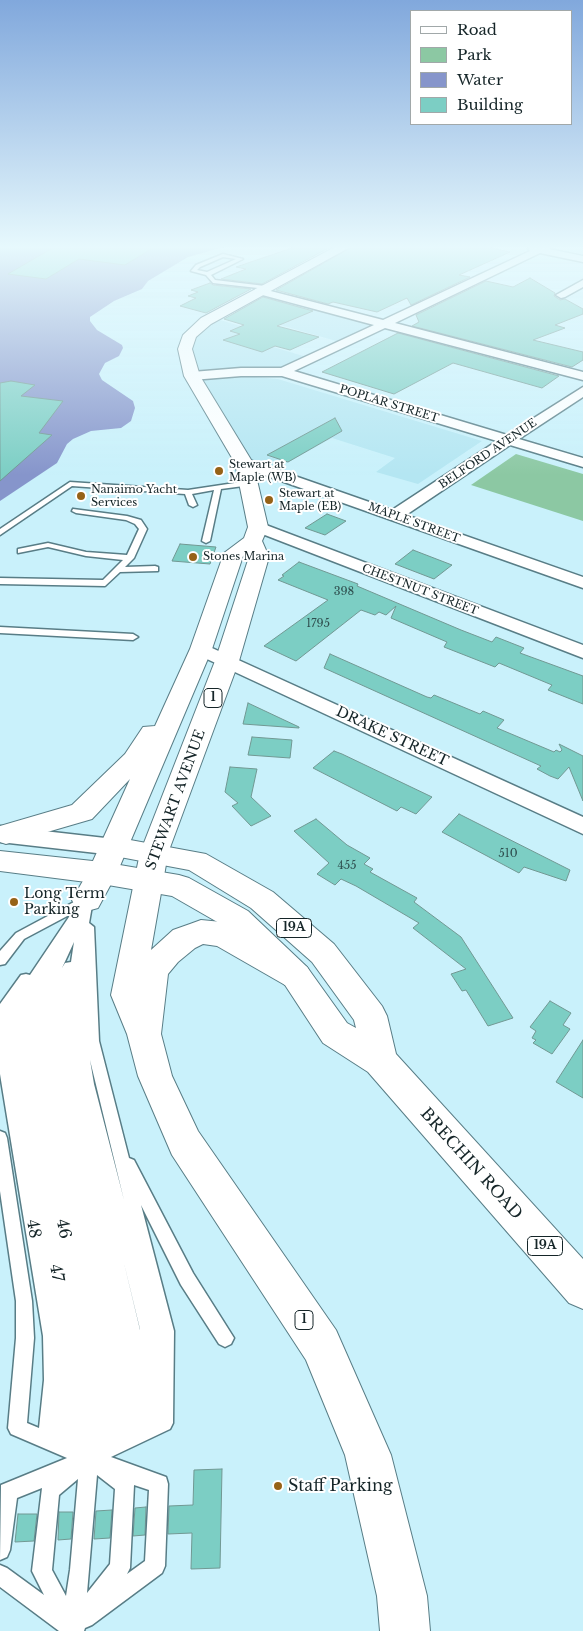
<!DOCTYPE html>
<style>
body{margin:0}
#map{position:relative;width:583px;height:1631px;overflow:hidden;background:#c9f1fb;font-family:"Libre Baskerville",serif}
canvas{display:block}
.legend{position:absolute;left:410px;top:10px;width:162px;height:115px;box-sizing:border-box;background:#fff;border:1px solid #a1a8a9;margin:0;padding:6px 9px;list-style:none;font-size:15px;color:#152528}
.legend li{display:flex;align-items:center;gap:10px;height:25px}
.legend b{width:25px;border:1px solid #a1a8a9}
</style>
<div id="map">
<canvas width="583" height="1631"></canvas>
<ul class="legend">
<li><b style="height:6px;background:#fff"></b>Road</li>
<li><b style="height:14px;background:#8cc8a3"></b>Park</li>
<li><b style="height:14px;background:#8695cb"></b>Water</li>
<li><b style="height:14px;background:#7ccec4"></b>Building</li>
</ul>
</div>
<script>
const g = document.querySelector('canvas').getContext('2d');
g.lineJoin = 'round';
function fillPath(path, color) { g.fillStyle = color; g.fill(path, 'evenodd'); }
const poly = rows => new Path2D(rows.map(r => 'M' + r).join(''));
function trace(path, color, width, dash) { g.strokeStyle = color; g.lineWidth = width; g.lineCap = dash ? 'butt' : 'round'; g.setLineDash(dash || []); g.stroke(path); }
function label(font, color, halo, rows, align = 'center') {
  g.font = font + ' "Libre Baskerville",serif'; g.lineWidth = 4; g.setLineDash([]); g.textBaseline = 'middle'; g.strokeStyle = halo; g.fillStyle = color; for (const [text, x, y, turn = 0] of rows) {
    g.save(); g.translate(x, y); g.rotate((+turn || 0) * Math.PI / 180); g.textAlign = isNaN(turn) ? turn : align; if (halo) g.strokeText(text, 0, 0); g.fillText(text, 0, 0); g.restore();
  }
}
fillPath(poly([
 [259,292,382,324,343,343,228,310],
 [213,318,265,333,250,340,310,358,281,372,194,374,188,348,192,335],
 [243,376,278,379,482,441,418,484,376,472,395,458,332,438,271,472,247,463,202,380]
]), '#b4e6f2');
fillPath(poly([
 [516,454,583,474,583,521,471,485]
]), '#8cc8a3');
fillPath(poly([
 [0,246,228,246,188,257,148,281,142,289,114,301,90,317,90,321,97,330,122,345,123,348,119,356,105,363,99,374,102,380,133,401,135,408,131,421,121,428,91,431,73,439,67,444,57,463,0,501]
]), '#8695cb');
const building = poly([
 [56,246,156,246,125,265,79,259,46,279,8,274,56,246],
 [298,246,332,246,262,284,221,279,246,269,236,267,298,246],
 [354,246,482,246,510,252,459,275,470,277,411,305,407,298,377,312,333,302,328,304,276,290,354,246],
 [530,278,555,293,554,296,560,300,565,299,583,309,583,314,555,325,565,328,533,340,583,352,583,360,572,367,412,326,419,322,416,315,486,281,513,287,530,278],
 [210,283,213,285,251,289,206,313,180,306,196,298,188,296,198,292,191,290,210,283],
 [263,297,313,311,277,326,319,337,290,350,275,346,262,352,223,340,240,334,230,331,244,325,224,319,263,297],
 [398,333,559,376,542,388,453,363,394,394,322,372,398,333],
 [11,381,35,385,21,396,63,401,39,433,52,435,0,481,0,383,11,381],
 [335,418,342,431,288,462,267,455,335,418],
 [327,514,346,521,325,535,305,528,327,514],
 [180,544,216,547,210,564,172,561,180,544],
 [413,550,452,565,434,579,395,564,413,550],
 [299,562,358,584,357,586,461,630,492,642,496,637,524,648,520,653,583,676,583,704,548,690,552,685,499,663,495,667,444,647,447,642,391,618,396,606,386,615,379,612,375,615,361,610,296,661,264,646,328,600,278,580,284,576,282,575,299,562],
 [330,654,427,697,431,698,434,695,480,714,483,711,504,720,497,728,554,752,556,750,560,752,562,750,559,744,583,756,583,801,569,767,558,779,550,776,537,769,541,766,324,668,330,654],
 [248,703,299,727,299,728,243,724,248,703],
 [252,737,292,740,290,758,248,755,252,737],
 [334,751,342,754,432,797,416,814,401,807,397,811,313,768,334,751],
 [230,767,257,769,251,797,271,816,251,826,232,806,238,803,225,792,230,767],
 [459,814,570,870,566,881,524,867,519,873,442,832,459,814],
 [316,819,347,845,370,858,364,864,373,869,370,872,417,898,414,902,461,937,513,1018,488,1026,466,990,462,991,451,974,466,969,413,928,419,923,356,886,341,879,335,885,317,874,329,863,294,831,316,819],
 [550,1001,571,1013,563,1025,570,1029,552,1054,533,1043,536,1040,532,1038,536,1031,530,1027,550,1001],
 [583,1040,583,1098,556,1082,583,1040],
 [222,1469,220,1568,191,1569,192,1533,168,1534,169,1506,193,1505,194,1470,222,1469],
 [146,1507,145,1535,133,1536,135,1508,146,1507],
 [112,1510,110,1538,94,1539,96,1511,112,1510],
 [59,1512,73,1512,71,1539,58,1540,59,1512],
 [18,1514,37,1514,34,1541,15,1542,18,1514]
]);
fillPath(building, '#7ccec4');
trace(building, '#719893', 1);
const service = poly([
 [223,254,243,259,211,275,215,280,265,286,267,289,213,283,206,275,191,271,196,265,223,254],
 [223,257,236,259,207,272,197,270,200,267,223,257],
 [248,481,251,481,251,485,221,489,210,541,206,543,202,541,214,490,192,494,197,505,193,507,189,505,185,494,72,486,0,535,0,529,70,482,188,490,248,481],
 [73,509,127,516,141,520,147,529,134,558,125,567,155,566,158,567,158,571,120,572,105,586,0,584,0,578,103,580,123,560,86,556,48,547,18,553,18,549,48,543,86,552,127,555,139,529,135,524,126,520,76,513,72,511,73,509],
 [0,627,133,634,138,637,133,640,0,633,0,627],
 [87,895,91,897,93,900,89,923,94,927,99,1041,129,1158,134,1160,193,1273,234,1338,231,1344,225,1347,219,1344,181,1285,141,1205,174,1331,173,1423,170,1429,111,1457,166,1477,168,1484,165,1566,162,1573,92,1625,85,1628,84,1631,59,1631,0,1587,0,1565,7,1568,44,1595,32,1571,42,1488,17,1498,10,1550,7,1557,0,1560,1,1485,67,1458,11,1434,8,1428,16,1338,16,1301,0,1191,0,1131,5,1133,7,1138,32,1301,34,1338,27,1423,39,1428,44,1380,43,1336,0,1074,0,1004,21,975,26,974,30,975,71,914,24,939,5,964,0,965,0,951,16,933,87,895],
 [74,942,71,962,65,963,62,968,74,942],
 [90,1060,124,1200,94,1084,90,1060],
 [123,1259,140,1329,140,1340,140,1330,123,1259],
 [97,1475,115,1489,110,1564,87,1593,97,1475],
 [78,1479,70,1570,66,1596,52,1570,59,1495,78,1479],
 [134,1485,149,1490,145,1561,127,1574,130,1568,134,1485]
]);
const minor = poly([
 [532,246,553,246,549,249,583,256,583,262,540,253,395,323,583,372,583,380,385,328,294,371,507,435,583,387,583,397,519,439,583,458,583,467,510,445,406,515,583,577,583,588,239,466,237,463,244,459,249,460,392,510,497,441,282,376,241,376,192,380,186,376,192,372,241,368,281,368,374,325,255,293,255,289,259,288,383,320,530,251,528,249,532,246],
 [583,280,583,287,565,297,561,298,556,295,583,280],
 [258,522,583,645,583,658,252,530,250,527,252,524,258,522],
 [201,643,583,817,583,834,194,653,192,649,194,645,201,643],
 [0,826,114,839,122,841,126,847,122,853,114,855,0,842,0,826]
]);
const tertiary = poly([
 [0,851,102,862,112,865,117,873,112,881,102,884,0,871,0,851]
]);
const primary = poly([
 [114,837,206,854,273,892,334,944,382,1006,387,1016,396,1054,583,1259,583,1309,569,1303,368,1072,323,1043,285,985,226,927,172,896,102,884,92,881,87,873,92,865,102,862,179,875,189,878,248,911,307,967,347,1023,356,1028,354,1020,312,962,251,908,189,870,104,854,100,847,104,840,114,837]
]);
const trunk = poly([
 [337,246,352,246,211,324,196,337,192,349,200,376,253,463,268,527,262,541,269,557,239,661,168,853,151,950,173,930,190,924,201,920,222,922,256,936,307,967,312,976,307,985,296,989,285,985,217,946,203,944,195,948,178,962,168,974,161,1034,172,1076,198,1131,336,1330,391,1455,427,1596,430,1631,380,1631,377,1596,345,1455,306,1360,172,1155,138,1076,127,1034,111,995,140,853,215,661,249,557,247,553,243,556,212,649,117,873,98,908,87,911,76,908,72,900,88,872,130,779,92,819,6,844,0,842,0,826,72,805,125,754,143,727,155,726,190,649,224,553,244,538,248,527,235,463,184,376,178,349,183,335,201,318,337,246]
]);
trace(service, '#587d86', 3);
trace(minor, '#587d86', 3);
trace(tertiary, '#587d86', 2);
trace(primary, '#587d86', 2);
trace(trunk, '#587d86', 2);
fillPath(service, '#fff');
fillPath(minor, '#fff');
fillPath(tertiary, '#fff');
fillPath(primary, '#fff');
fillPath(trunk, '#fff');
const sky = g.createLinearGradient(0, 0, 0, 475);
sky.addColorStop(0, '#81a8dc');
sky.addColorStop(0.52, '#e7f9fd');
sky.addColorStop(1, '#e7f9fd00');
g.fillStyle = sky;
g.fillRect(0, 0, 583, 475);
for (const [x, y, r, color] of [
 [219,471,5,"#966217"],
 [81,496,5,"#966217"],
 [269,500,5,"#966217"],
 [193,557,5,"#966217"],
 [14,902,5,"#966217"],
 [278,1486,5,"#966217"]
]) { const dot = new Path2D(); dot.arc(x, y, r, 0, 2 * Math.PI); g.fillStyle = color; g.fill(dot); trace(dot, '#fff', 2); }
label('11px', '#152528', '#fff', [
 ["POPLAR STREET",389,404,17],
 ["BELFORD AVENUE",488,454,-34],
 ["MAPLE STREET",414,523,20],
 ["CHESTNUT STREET",420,590,21]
]);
label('11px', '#152528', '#fff', [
 ["Stewart at",229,465],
 ["Maple (WB)",229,478],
 ["Nanaimo Yacht",91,490],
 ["Services",91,503],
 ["Stewart at",279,494],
 ["Maple (EB)",279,507],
 ["Stones Marina",203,557]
], 'left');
label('11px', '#2f4f4f', null, [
 ["398",344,592],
 ["1795",318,624],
 ["510",508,854],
 ["455",347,866]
]);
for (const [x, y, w] of [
 [213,698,18],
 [294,928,35],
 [545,1246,35],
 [304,1320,18]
]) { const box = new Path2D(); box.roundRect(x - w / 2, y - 9.5, w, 19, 4); g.fillStyle = '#fff'; g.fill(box); trace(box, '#152528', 1); }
label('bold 12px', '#152528', null, [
 ["1",213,698],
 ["19A",294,928],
 ["19A",545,1246],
 ["1",304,1320]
]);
label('14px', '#152528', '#fff', [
 ["DRAKE STREET",392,737,25],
 ["STEWART AVENUE",176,800,-70]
]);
label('14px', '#152528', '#fff', [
 ["Long Term",24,894],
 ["Parking",24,910]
], 'left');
label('16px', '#152528', '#fff', [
 ["BRECHIN ROAD",471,1164,48],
 ["48",33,1229,80],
 ["46",63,1229,79],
 ["47",56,1273,80]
]);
label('16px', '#152528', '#fff', [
 ["Staff Parking",288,1486]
], 'left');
</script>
